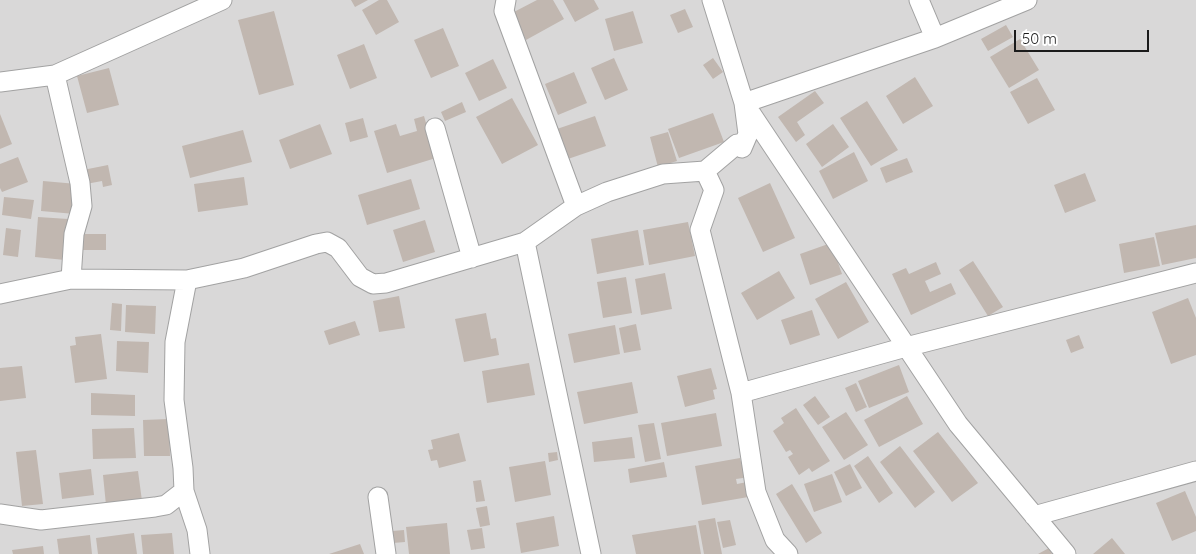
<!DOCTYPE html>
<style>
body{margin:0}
#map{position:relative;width:1196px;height:554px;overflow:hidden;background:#ece8e0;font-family:Quicksand,sans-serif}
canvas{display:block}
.scale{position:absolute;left:1014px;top:30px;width:135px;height:22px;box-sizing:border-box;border:2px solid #1b1b1b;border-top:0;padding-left:6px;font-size:15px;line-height:18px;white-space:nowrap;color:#1b1b1b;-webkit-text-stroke:4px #fff;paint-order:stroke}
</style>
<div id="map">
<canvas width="1196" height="554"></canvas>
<div class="scale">50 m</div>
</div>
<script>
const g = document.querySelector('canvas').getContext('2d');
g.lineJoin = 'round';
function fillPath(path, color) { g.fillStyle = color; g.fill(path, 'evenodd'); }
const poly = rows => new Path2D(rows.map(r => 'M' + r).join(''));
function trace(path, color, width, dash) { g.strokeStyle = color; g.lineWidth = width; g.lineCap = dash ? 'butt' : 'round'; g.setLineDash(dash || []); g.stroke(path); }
fillPath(poly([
 [0,0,1196,0,1196,554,0,554]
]), '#d9d8d8');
fillPath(poly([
 [351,0,368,0,355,7],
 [379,0,387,0,399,22,376,35,362,10],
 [537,0,553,0,564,19,526,40,512,13],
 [563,0,594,0,599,9,575,22],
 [685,9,693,27,678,33,670,15],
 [274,11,294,85,259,95,238,20],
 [633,11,643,43,614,51,605,19],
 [1006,25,1013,37,988,51,981,39],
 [443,28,459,66,431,78,414,40],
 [1020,39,1039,70,1009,88,990,57],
 [364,44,377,78,350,89,337,55],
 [614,58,628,90,605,100,591,68],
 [713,58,723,72,713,79,703,65],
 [493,59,507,88,479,101,465,73],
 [109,68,119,105,87,113,77,76],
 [574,72,587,103,558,115,545,84],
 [915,77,933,106,903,124,886,96],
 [1037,78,1055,110,1028,124,1010,92],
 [815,91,824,103,797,122,805,135,796,142,778,117],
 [512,98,538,145,502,164,476,117],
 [867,101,898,150,871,166,840,118],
 [462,102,466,112,445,121,441,112],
 [713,113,724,142,679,158,668,129],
 [0,114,12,144,0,149],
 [424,116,436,158,387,173,374,131,396,124,400,136,417,131,414,119],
 [595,116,606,146,565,160,554,130],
 [363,118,368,137,350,142,345,123],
 [320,124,332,154,290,169,279,140],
 [833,124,849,147,822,167,806,144],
 [243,130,252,162,190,178,182,146],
 [668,132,677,161,658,167,650,137],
 [854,152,868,181,833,199,819,171],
 [18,157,28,182,2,192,0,188,0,164],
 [907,158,913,172,886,183,880,168],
 [108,165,112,185,103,187,102,181,86,184,83,170],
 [1085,173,1096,201,1065,213,1054,185],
 [244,177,248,205,198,212,194,184],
 [411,179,420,209,367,225,358,195],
 [43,181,77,184,75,214,41,211],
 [770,183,795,238,763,252,738,198],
 [4,197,34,200,31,219,2,215],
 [38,217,68,219,65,260,35,257],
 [425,220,435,252,403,262,393,230],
 [688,222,695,256,649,265,643,230],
 [1196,225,1196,258,1162,265,1155,233],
 [6,228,21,230,18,257,3,255],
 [638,230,644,265,597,274,591,239],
 [83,234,106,234,106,250,83,250],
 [1154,237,1160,266,1124,273,1119,244],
 [831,243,842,274,810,285,800,254],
 [973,261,1003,307,988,316,959,270],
 [936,262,941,274,925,281,930,292,951,283,956,294,911,315,892,274,906,268,909,274],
 [779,271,795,298,757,320,741,293],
 [665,273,672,309,641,315,635,279],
 [626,277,632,313,603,318,597,282],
 [846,282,869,322,838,339,815,299],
 [399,296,405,328,379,332,373,301],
 [1188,298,1196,318,1196,355,1171,364,1152,312],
 [112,303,122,304,121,331,110,330],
 [126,305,156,306,155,334,125,332],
 [812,310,820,335,790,345,781,320],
 [486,313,491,339,496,338,499,355,464,362,455,319],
 [355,321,360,335,329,345,324,331],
 [636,324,641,350,624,353,619,328],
 [615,325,620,354,574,363,568,334],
 [101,334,107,379,75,383,70,346,76,345,75,337],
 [1079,335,1084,348,1071,353,1066,340],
 [117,341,149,342,148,373,116,371],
 [529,363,535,395,487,403,482,371],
 [899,365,909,392,869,408,858,381],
 [22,366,26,398,0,401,0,368],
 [711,368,717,389,713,390,715,399,685,407,677,376],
 [632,382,638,413,584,424,577,392],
 [856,383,867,407,856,412,845,388],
 [91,393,135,395,135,416,91,415],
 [815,396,830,417,818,425,803,405],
 [907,396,923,424,879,447,864,420],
 [796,408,830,461,812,472,809,468,799,475,788,457,793,454,790,450,786,452,773,431,784,423,781,418],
 [846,412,868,445,844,460,822,427],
 [716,413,722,446,667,456,661,423],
 [169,419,170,456,144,456,143,420],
 [654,423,661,459,645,462,638,425],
 [134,428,136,458,93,459,92,429],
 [938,432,978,483,952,502,913,451],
 [459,433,466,461,439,468,437,460,431,461,428,450,433,449,431,440],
 [632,437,635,458,594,462,592,442],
 [900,446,935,492,915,508,880,462],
 [36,450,43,504,22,506,16,452],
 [557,452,558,460,549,462,548,453],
 [868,456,893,493,879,503,854,466],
 [740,458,742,466,748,465,750,477,736,479,737,484,752,481,754,496,702,505,695,466],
 [545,461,551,495,515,502,509,467],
 [664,462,667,477,630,483,628,469],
 [850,464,862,488,846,496,834,472],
 [91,469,94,495,62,499,59,473],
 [138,471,142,501,106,505,103,475],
 [832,474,842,502,814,512,804,484],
 [481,480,485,501,476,502,473,481],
 [792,484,822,533,806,543,776,494],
 [1185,491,1196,517,1196,531,1172,541,1156,503],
 [487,506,490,525,480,527,476,508],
 [554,516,559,546,521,553,516,523],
 [715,518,722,554,704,554,698,521],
 [730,520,736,545,723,548,717,522],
 [447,523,450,554,409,554,406,527],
 [696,525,701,554,636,554,632,535],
 [482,528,485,548,471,550,467,530],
 [404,530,405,542,393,543,392,531],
 [134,533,137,554,98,554,96,538],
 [172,533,174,554,143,554,141,535],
 [90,535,92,554,59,554,57,539],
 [1112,538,1125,554,1093,554],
 [360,544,364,554,329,554],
 [43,546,44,554,13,554,12,550],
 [1049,548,1052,554,1038,554]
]), '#c1b7b0');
const minor = poly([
 [506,0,504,11,576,206],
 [712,0,744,103,958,424,1066,554],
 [919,0,935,38],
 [55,75,80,183,82,206,74,234,71,279],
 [0,82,55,75,222,0],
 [435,128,472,258],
 [525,242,591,554],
 [187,280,175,342,174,400,183,468,184,491,197,530,200,554],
 [0,294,71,279,187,280,244,268,316,244,327,242,338,248,360,277,373,284,386,283,525,242,576,206,607,192,663,174,705,171],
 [741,393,906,347,1196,273],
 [378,497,386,554],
 [0,514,41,520,155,507,166,505,184,491],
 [1034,516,1196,471],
 [788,554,775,540,756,492,741,393,700,230,714,190,705,171,737,144,742,148,748,134,744,103,935,38,1027,0]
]);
trace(minor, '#a2a2a2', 21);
trace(minor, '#fff', 19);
</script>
